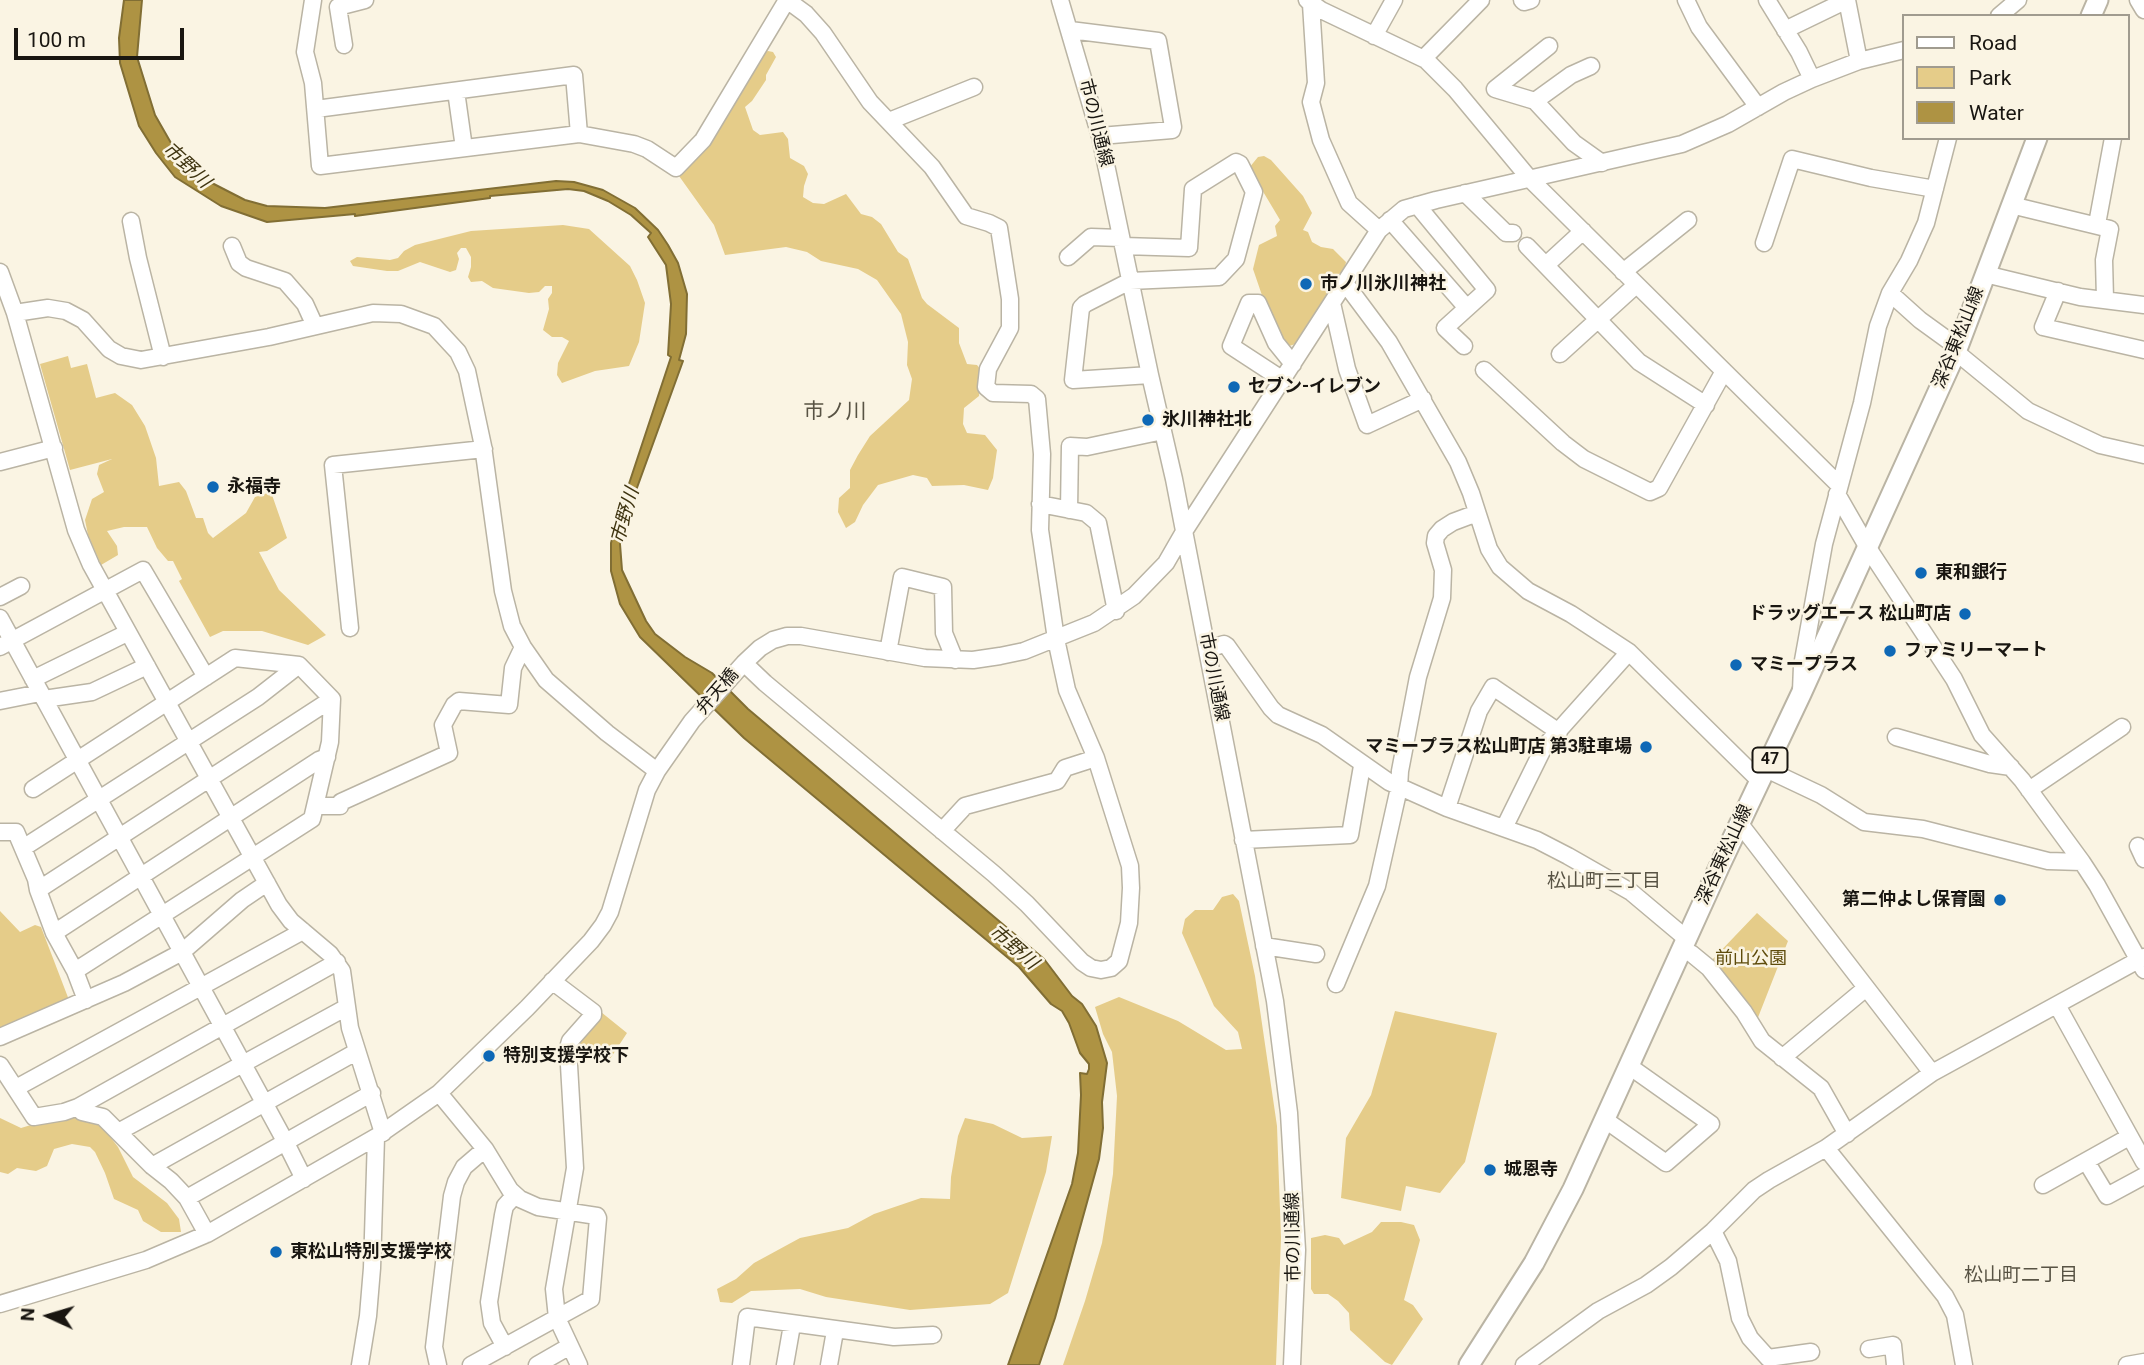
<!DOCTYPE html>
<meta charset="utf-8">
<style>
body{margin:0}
#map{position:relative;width:2144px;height:1365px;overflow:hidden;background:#faf4e3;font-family:Roboto,sans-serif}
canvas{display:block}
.legend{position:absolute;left:1902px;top:14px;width:228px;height:126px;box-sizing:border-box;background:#faf4e3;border:2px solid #a09b8f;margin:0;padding:9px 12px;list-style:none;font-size:21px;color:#191611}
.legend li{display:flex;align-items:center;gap:14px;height:35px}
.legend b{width:35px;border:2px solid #a09b8f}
.north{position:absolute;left:14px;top:1281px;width:70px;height:70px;-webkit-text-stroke:5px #faf4e3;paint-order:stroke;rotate:274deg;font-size:19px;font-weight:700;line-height:28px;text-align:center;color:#191611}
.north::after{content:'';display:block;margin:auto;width:24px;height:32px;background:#191611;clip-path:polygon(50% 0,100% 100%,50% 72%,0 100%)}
.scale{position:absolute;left:14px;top:28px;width:170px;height:32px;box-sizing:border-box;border:4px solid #191611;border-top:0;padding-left:9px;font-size:21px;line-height:24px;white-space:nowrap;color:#191611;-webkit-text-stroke:5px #faf4e3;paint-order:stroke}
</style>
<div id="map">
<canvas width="2144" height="1365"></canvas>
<ul class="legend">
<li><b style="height:9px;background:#fff"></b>Road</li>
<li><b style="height:19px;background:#e5cc89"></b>Park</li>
<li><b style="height:19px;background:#ae9343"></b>Water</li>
</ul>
<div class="north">N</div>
<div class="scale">100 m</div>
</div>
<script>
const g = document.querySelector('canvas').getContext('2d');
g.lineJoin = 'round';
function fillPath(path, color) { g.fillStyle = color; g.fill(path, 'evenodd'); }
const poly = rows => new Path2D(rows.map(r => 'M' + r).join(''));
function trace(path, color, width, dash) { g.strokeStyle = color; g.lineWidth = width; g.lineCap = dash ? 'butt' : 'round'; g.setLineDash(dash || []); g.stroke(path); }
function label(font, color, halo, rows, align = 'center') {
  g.font = font + ' Roboto,"Noto Sans JP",sans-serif'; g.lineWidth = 5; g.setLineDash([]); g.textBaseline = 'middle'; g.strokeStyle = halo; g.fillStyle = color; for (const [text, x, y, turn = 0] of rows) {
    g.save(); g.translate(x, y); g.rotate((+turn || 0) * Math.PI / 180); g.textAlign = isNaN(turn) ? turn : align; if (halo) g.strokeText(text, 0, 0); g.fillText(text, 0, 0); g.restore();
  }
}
fillPath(poly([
 [768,51,773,52,776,57,766,75,766,80,752,101,745,107,753,130,760,135,783,132,788,139,790,158,804,166,808,174,804,186,803,197,813,203,824,204,846,194,861,214,872,217,881,224,898,252,908,259,922,298,927,304,959,328,959,343,967,364,977,365,981,370,979,396,964,408,963,424,967,433,985,435,997,450,993,478,988,490,964,485,932,486,927,478,913,475,878,485,863,505,855,522,846,528,838,512,839,498,850,488,850,470,858,455,870,436,909,400,912,379,907,365,908,342,901,314,877,280,858,269,821,261,807,252,786,247,725,255,714,225,679,176,682,168,762,53],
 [1264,156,1271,160,1303,196,1312,213,1303,230,1308,232,1312,242,1321,247,1333,249,1346,262,1345,267,1341,273,1325,279,1330,293,1299,343,1289,346,1284,342,1266,307,1253,269,1259,245,1277,236,1275,226,1280,220,1249,168,1258,157],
 [563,225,589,229,630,266,637,280,645,303,639,342,629,366,595,371,562,383,557,375,558,363,569,341,562,337,552,337,543,330,549,309,548,299,552,293,552,286,545,286,539,292,529,293,493,288,482,281,471,282,468,277,471,267,471,257,466,248,461,248,457,253,459,259,456,270,450,272,420,262,398,271,387,271,353,266,350,261,357,257,390,260,398,258,404,251,415,245,471,231],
 [68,356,71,368,87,364,96,398,115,393,132,405,145,426,156,458,159,486,179,482,186,491,196,518,203,518,208,533,213,538,246,513,255,497,271,492,287,538,267,551,259,552,279,590,326,635,308,645,262,631,223,631,210,637,179,581,182,579,173,561,168,561,157,548,147,527,124,527,107,531,117,546,118,555,101,565,88,535,85,520,92,499,104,492,97,474,99,465,112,459,70,470,40,364],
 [1233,894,1239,901,1255,976,1277,1126,1281,1238,1276,1365,1063,1365,1085,1301,1102,1243,1113,1174,1117,1096,1112,1052,1103,1034,1095,1007,1119,997,1178,1021,1226,1050,1242,1049,1238,1032,1214,1006,1182,933,1185,919,1195,910,1213,910,1222,897],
 [0,911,20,932,35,925,41,927,69,1000,0,1030],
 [1757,913,1788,941,1757,1020,1712,960],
 [1395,1011,1497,1033,1465,1162,1440,1193,1406,1186,1401,1211,1341,1198,1346,1138,1371,1095],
 [601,1012,627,1033,608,1062,575,1057,574,1045],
 [77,1111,98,1121,118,1147,133,1177,167,1203,179,1219,181,1232,161,1232,143,1221,138,1210,114,1199,105,1173,95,1152,90,1147,72,1144,54,1149,47,1166,36,1171,17,1168,8,1174,0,1172,0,1118,21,1128],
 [965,1118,993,1124,1022,1138,1052,1136,1046,1172,1008,1293,990,1304,910,1310,826,1297,800,1289,751,1291,732,1303,720,1302,717,1289,736,1279,754,1263,800,1238,848,1228,874,1214,921,1198,950,1199,951,1177,958,1136],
 [1381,1222,1401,1222,1414,1225,1420,1240,1404,1300,1413,1305,1423,1319,1392,1365,1385,1362,1350,1330,1349,1313,1338,1301,1328,1294,1314,1294,1311,1289,1311,1238,1325,1235,1339,1238,1344,1245,1372,1232]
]), '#e5cc89');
const water = poly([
 [124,0,142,0,137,57,155,115,171,143,190,166,208,181,245,200,267,206,325,208,556,181,574,182,603,190,635,208,658,230,668,245,678,263,687,294,686,334,679,360,683,361,630,507,620,544,622,570,646,621,655,634,685,657,712,673,748,709,1044,959,1072,996,1082,1004,1096,1026,1107,1063,1102,1102,1103,1128,1099,1159,1055,1318,1039,1365,1008,1365,1072,1184,1078,1153,1081,1095,1080,1073,1087,1074,1089,1069,1089,1064,1080,1053,1069,1023,1062,1011,1051,1004,1019,967,744,738,640,637,620,604,611,571,611,543,618,517,671,357,668,355,671,304,666,265,648,237,651,233,631,215,608,201,584,191,568,189,490,196,490,198,355,216,355,214,267,222,221,206,175,177,156,153,139,126,120,63,119,38,124,0]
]);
fillPath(water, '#ae9343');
trace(water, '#816e34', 2);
const minor = poly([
 [313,0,305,52,313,83,320,166,579,134,634,144,647,149,676,168,703,140,787,0],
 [1060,0,1100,136,1150,375,1174,479,1275,1001,1289,1113,1297,1250,1292,1365],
 [1307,0,1321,10,1426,60,1455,89,1529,178,1839,485],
 [1522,0,1524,2,1531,0],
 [1686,0,1699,27,1758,107],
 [1767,0,1799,52,1812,79],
 [1847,0,1859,61],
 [2138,0,2144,10],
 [1311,4,1316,83,1311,102,1321,140,1349,203,1379,230],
 [1999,16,2018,0],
 [1070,30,1158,41,1173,127,1172,130,1100,136],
 [1785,30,1847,0],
 [1374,36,1394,0],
 [344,45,338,7,365,0],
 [1424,58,1481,0],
 [1495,89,1535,101,1574,143,1602,163],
 [1495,89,1549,46],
 [456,91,464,148],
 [1535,101,1571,75,1591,66],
 [316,109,574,75,579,134],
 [889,121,974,87],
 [1465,193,1506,233,1513,233],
 [1417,205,1487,290,1445,328,1464,346],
 [2011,205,2110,229,2104,260,2105,299],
 [1390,220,1467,308],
 [131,221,138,258,163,357],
 [2097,224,2113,138],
 [1764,243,1792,159,1871,178,1935,189],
 [232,246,239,263,246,268,285,281,305,304,315,326],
 [1123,246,1189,248,1193,189,1236,162,1240,164,1254,192,1236,259,1219,277,1130,281,1085,304,1081,308,1073,380,1150,375],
 [1527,246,1639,362,1706,405],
 [1068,257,1091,237,1121,238],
 [1546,265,1583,231],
 [0,272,15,313,76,530,91,565,279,905,291,921,330,954,342,971,350,1028,383,1133],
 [1623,272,1688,220],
 [1985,274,2080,297,2144,305],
 [1345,283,1389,342,1458,462,1471,493,1489,549,1500,567,1528,591,1571,614,1629,652,1760,781],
 [2058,291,2043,327,2144,350],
 [1890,293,1920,320,1949,341,1958,345],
 [1332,303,1347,369,1367,425,1423,399],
 [15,313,48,308,66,311,83,320,109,349,121,356,141,360,269,337,373,313,401,314,434,326,458,352,467,371,483,446,503,591,512,626,523,647,546,680,607,733,657,771],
 [1956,352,2028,411,2100,445,2144,455],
 [1560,354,1636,285],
 [1484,370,1563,443,1584,459,1650,492,1659,488,1724,371],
 [1283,380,1231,346,1249,303,1258,303,1276,343,1293,364],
 [0,462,54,448],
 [1837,494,1868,548,1954,679,1982,735,2022,780,2082,862,2097,885,2144,970],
 [1040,504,1086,513,1098,523,1116,611],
 [1069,510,1070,446,1087,447,1163,431],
 [0,597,21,586],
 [0,618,285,1141,304,1179],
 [350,628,333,465,484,449],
 [0,647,143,570,206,677],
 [1207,649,1224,644,1227,646,1271,708,1278,715,1322,735,1389,782,1447,808,1537,840,1568,856,1631,892,1687,939],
 [888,652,902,577,943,587,944,633,955,660],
 [744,663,765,683,994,874,1027,904,1082,962,1091,968,1101,970,1111,968,1119,961,1129,923,1131,888,1130,866,1096,758,1067,690,1056,639,1040,530,1042,454,1037,399,1031,394,993,393,986,387,988,369,1010,328,1010,299,999,228,989,223,966,216,932,167,870,102,823,33,806,14,787,0],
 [33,679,127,633],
 [1801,691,1802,666,1824,544,1862,403,1878,326,1890,293,1909,261,1926,223,1948,138],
 [44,699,92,692,147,666],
 [0,701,40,693],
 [1896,737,1990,764,2011,767],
 [1766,769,1821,795,1864,822,1923,829,2048,861,2082,862],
 [33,789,235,658,299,665,332,699,330,742,312,819,75,971],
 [2029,790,2122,727],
 [316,806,340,806,341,802,449,753,443,725,454,705,459,701,509,705,513,668,523,647],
 [1447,808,1479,711,1493,687,1559,732],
 [1740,824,1932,1073],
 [1504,828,1544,747,1629,652],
 [942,831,965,806,1057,781,1065,768,1096,758],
 [0,832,16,832,36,879,38,890],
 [1243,840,1350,835,1362,766],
 [2138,846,2144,859],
 [23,848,258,697,299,665],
 [54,933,319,760,327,757],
 [1264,946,1316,954],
 [1682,949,1692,954,1709,968,1744,1012,1762,1041,1821,1088,1847,1134],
 [552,981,593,1012,593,1015,570,1041,568,1048,575,1168,554,1289,557,1318,579,1365],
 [1336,984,1377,886,1399,788,1400,771,1418,677,1442,598,1443,570,1435,543,1436,536,1442,529,1453,522,1477,513],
 [86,1000,75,971,54,933,38,890,332,699],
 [2057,1005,2144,1162],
 [0,1037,124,983,182,952,242,900,267,883],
 [1782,1058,1866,988],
 [0,1065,34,1117,64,1112,78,1107,337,962],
 [16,1088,303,931],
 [439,1093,485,1149,510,1190,520,1199,538,1207,597,1216,598,1218,591,1299,471,1365],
 [78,1107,82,1112,103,1117,152,1166,171,1181,187,1198,207,1234],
 [1604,1119,1666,1163,1711,1124,1629,1066],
 [120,1131,347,1007],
 [1826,1148,1945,1296,1955,1315,1964,1365],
 [2086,1161,2107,1196,2144,1176],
 [152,1166,356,1052],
 [2043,1185,2129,1137],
 [187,1198,372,1093],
 [1713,1231,1728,1261,1740,1318,1750,1338,1768,1358,1811,1352],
 [0,1304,146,1260,207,1234,376,1137,439,1093,527,1008,591,941,603,925,610,912,647,790,657,771,692,721,744,663,760,648,773,640,787,636,801,636,925,658,973,660,1000,656,1024,651,1094,623,1134,596,1166,563,1185,530,1379,230,1404,209,1436,200,1682,144,1728,124,1784,92,1812,79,1859,61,1904,50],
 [505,1347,492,1323,489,1302,503,1215,505,1206,515,1195],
 [1869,1349,1893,1345,1895,1365],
 [360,1365,368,1316,372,1268,376,1137],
 [438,1365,434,1347,452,1196,456,1182,464,1167,485,1149],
 [537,1365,570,1346],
 [741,1365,747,1317,894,1337,933,1335],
 [785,1365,792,1325],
 [829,1365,835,1331],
 [1524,1365,1598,1311,1646,1285,1671,1267,1713,1231,1754,1190,1769,1180,1826,1148,1932,1073,2144,957],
 [2127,1365,2144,1362]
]);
const major = poly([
 [2091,16,2098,0],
 [1469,1365,1534,1263,1573,1189,1720,865,1801,694,1956,352,2037,138]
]);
trace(minor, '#bab4a4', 19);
trace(major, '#bab4a4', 23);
trace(minor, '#fff', 16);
trace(major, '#fff', 19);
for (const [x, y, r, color] of [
 [1306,284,7,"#0e68b6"],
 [1234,387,7,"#0e68b6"],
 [1148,420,7,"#0e68b6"],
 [213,487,7,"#0e68b6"],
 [1921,573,7,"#0e68b6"],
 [1965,614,7,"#0e68b6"],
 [1890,651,7,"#0e68b6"],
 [1736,665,7,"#0e68b6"],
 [1646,747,7,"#0e68b6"],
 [2000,900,7,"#0e68b6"],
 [489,1056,7,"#0e68b6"],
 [1490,1170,7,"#0e68b6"],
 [276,1252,7,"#0e68b6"]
]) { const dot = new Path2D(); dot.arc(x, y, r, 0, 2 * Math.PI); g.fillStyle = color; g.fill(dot); trace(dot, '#faf4e3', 2.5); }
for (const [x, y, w] of [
 [1770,760,35]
]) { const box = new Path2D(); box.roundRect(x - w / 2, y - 12.5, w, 25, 5); g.fillStyle = '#faf4e3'; g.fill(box); trace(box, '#191611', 2); }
label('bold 16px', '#191611', null, [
 ["47",1770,760]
]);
label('18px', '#191611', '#faf4e3', [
 ["市の川通線",1095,123,76],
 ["深谷東松山線",1959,338,-68],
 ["市の川通線",1213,677,79],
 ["弁天橋",718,692,-49],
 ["深谷東松山線",1725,855,-65],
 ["市の川通線",1294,1237,-91]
]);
label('bold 18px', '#191611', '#faf4e3', [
 ["市ノ川氷川神社",1320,284],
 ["セブン-イレブン",1248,387],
 ["氷川神社北",1162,420],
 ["永福寺",227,487],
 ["東和銀行",1935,573],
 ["ドラッグエース 松山町店",1951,614,"right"],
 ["ファミリーマート",1904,651],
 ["マミープラス",1750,665],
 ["マミープラス松山町店 第3駐車場",1632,747,"right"],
 ["第二仲よし保育園",1986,900,"right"],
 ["特別支援学校下",503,1056],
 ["城恩寺",1504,1170],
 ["東松山特別支援学校",290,1252]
], 'left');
label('18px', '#5f4c0c', '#faf4e3', [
 ["前山公園",1751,959]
]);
label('italic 19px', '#3f3410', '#faf4e3', [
 ["市野川",186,166,43],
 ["市野川",626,516,-74],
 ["市野川",1013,948,41]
]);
label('19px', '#585344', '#faf4e3', [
 ["松山町三丁目",1604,882],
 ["松山町二丁目",2021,1276]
]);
label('21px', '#585344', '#faf4e3', [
 ["市ノ川",835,413]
]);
</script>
